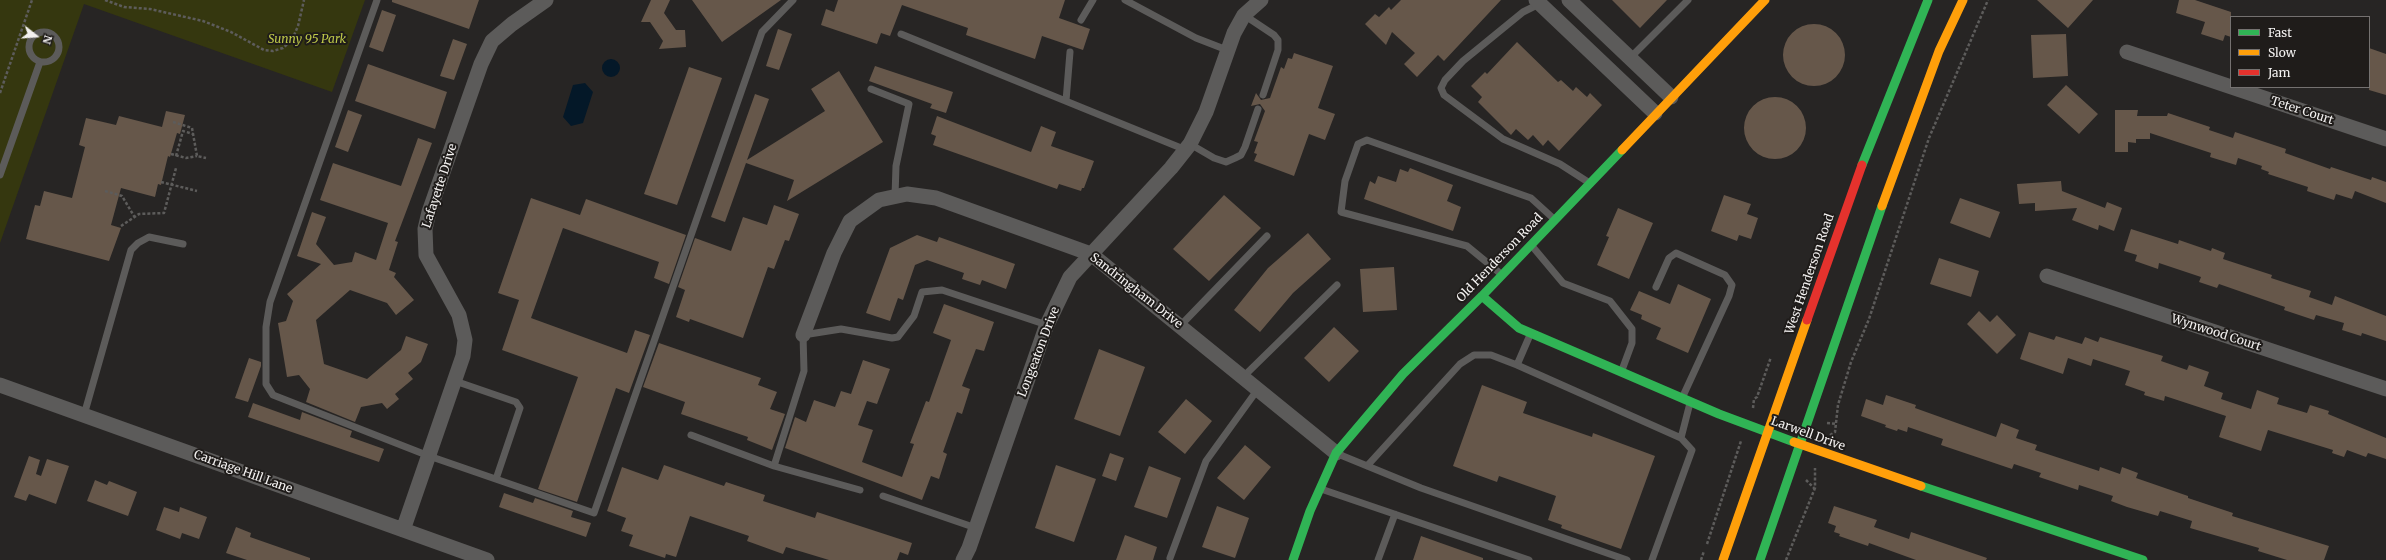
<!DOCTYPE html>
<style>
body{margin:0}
#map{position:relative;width:2386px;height:560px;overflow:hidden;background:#272524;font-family:Merriweather,serif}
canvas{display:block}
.legend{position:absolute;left:2230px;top:16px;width:140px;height:72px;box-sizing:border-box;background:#1f1c1a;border:1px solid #747170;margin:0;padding:5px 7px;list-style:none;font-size:12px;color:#f3f1f0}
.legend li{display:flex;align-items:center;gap:8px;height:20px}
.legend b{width:20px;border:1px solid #747170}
.north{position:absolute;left:16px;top:16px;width:40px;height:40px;-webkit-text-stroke:3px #1f1c1a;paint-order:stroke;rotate:107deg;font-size:11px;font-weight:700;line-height:16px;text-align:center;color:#f3f1f0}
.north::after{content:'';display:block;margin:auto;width:14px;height:18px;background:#f3f1f0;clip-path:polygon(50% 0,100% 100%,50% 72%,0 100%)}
</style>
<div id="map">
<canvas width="2386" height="560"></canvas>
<ul class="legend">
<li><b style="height:5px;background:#30b455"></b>Fast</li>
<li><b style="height:5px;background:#ff9f0a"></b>Slow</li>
<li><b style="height:5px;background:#e5322d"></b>Jam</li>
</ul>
<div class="north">N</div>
</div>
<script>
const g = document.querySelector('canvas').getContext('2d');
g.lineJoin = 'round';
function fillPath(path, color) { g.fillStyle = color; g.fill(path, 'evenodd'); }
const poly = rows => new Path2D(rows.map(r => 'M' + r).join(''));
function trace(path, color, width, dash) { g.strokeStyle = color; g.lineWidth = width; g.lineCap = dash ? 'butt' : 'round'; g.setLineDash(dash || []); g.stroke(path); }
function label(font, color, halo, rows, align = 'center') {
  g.font = font + ' Merriweather,serif'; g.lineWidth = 4; g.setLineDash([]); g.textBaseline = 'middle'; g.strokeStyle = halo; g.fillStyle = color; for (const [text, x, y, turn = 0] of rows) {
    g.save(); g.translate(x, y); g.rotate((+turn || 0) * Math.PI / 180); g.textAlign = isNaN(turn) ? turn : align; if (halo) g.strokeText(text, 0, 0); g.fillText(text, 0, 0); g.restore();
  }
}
fillPath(poly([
 [0,0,365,0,332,92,84,4,0,243]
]), '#35370f');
fillPath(poly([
 '602 68a9 9 0 1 1 18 0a9 9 0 1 1-18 0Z',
 [585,83,593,92,583,123,571,126,563,117,573,85]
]), '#041828');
fillPath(poly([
 [392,0,479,0,469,29,392,2],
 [651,0,670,0,664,13,676,30,685,30,686,47,659,49,663,41,650,22,641,22],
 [692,0,781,0,722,42],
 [838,0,1065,0,1059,18,1090,29,1083,50,1042,36,1035,59,966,35,968,28,902,5,890,36,881,33,877,44,821,25,826,9,834,12],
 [1401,0,1501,0,1444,61,1438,55,1417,77,1404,64,1415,53,1392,32,1386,45,1365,24,1375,14,1379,17,1389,7,1391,10],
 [1612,0,1667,0,1640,28],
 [2037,0,2093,0,2068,28],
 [2179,0,2195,0,2231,12,2231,37,2225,35,2223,41,2201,34,2205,22,2176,13],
 [382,10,396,15,383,52,369,47],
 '1783 55a31 31 0 1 1 62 0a31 31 0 1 1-62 0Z',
 [778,29,792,34,779,70,766,66],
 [2066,34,2068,76,2033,78,2031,35],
 [453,39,467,44,454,80,440,76],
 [1517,42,1558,82,1561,80,1573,91,1576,87,1587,97,1590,93,1602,105,1559,151,1548,140,1543,146,1533,135,1528,140,1516,129,1511,135,1478,102,1482,97,1471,86,1485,72,1487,74],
 [2369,48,2386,54,2386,95,2369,90],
 [1294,53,1333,66,1318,108,1335,114,1325,140,1309,134,1294,176,1254,161,1257,154,1254,153,1258,142,1254,141,1265,111,1260,104,1251,106,1256,93,1261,100,1270,98,1281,67,1284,69,1288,58,1292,59],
 [368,64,447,92,435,129,355,101],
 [875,66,953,92,946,113,930,108,932,104,869,81],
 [689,67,722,78,677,205,644,194],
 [839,71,883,142,787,201,794,180,746,163,725,222,711,217,755,94,769,99,747,160,825,111,811,89],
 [2066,85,2098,114,2079,134,2047,105],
 '1744 128a31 31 0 1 1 62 0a31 31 0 1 1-62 0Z',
 [348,110,362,115,348,152,335,147],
 [2115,110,2138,110,2137,116,2167,116,2168,113,2210,127,2209,130,2233,138,2235,132,2286,149,2285,153,2330,169,2331,167,2371,180,2372,177,2386,182,2386,203,2355,191,2352,199,2336,194,2334,200,2307,191,2308,187,2268,174,2269,172,2261,169,2262,166,2238,158,2236,165,2210,157,2211,153,2150,133,2150,139,2136,139,2136,143,2128,142,2128,152,2115,152],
 [166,111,185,115,180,134,177,133,170,157,168,156,161,185,158,184,155,197,121,188,111,225,121,228,109,261,26,239,35,205,40,206,44,191,72,198,85,147,79,145,86,118,116,125,119,116,162,127],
 [937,116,1031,152,1041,126,1056,132,1051,146,1094,161,1084,188,1082,188,1081,191,1059,184,1057,189,933,145,936,136,931,134],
 [418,138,432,143,395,241,398,242,389,270,396,273,394,277,414,300,396,315,387,303,350,290,316,320,324,364,367,379,401,350,406,336,428,344,421,362,408,373,413,379,395,394,399,399,387,409,382,403,361,407,355,422,306,402,310,389,299,375,287,377,278,323,286,321,293,301,287,294,321,264,297,256,312,212,326,217,316,244,334,265,352,262,355,252,376,260,388,223,320,200,333,163,401,186],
 [1410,168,1453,185,1447,201,1461,207,1453,231,1364,199,1370,181,1375,184,1378,176,1396,182,1400,169,1408,172],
 [2061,181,2062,191,2105,208,2107,202,2122,208,2114,231,2099,225,2098,230,2072,220,2077,208,2035,211,2035,203,2019,204,2017,184],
 [1224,195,1261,228,1209,281,1173,249],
 [1724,195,1751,204,1747,214,1758,218,1751,239,1739,235,1737,241,1711,231],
 [531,198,580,215,586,199,686,235,669,284,654,278,659,262,563,228,531,318,627,353,635,330,650,335,629,393,616,388,577,502,538,489,578,377,502,350,519,300,498,293],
 [1960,198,2000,212,1990,238,1950,223],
 [774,205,799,214,789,241,785,240,774,269,768,267,743,338,690,319,689,322,676,317,685,290,678,287,695,238,731,251,743,217,767,225],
 [1618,208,1653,223,1629,279,1597,265,1609,237,1606,236],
 [2131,229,2178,244,2179,240,2211,251,2212,248,2225,253,2223,259,2272,275,2271,278,2311,291,2309,297,2332,305,2335,296,2386,316,2386,341,2362,333,2361,336,2342,330,2344,323,2316,315,2314,320,2284,310,2285,307,2219,284,2217,288,2199,282,2201,277,2159,263,2158,269,2135,261,2137,255,2124,251],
 [1308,233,1331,259,1293,293,1260,332,1234,310,1268,268],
 [917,235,937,242,939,237,1015,264,1006,289,982,280,980,285,962,279,964,273,927,260,915,265,903,300,898,298,890,321,866,313,890,248],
 [1939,258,1979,271,1971,297,1930,284],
 [1394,267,1397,310,1363,312,1360,269],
 [1678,284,1711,299,1688,353,1656,339,1661,328,1641,319,1642,315,1630,310,1639,291,1670,304],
 [944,304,994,322,984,351,976,349,962,386,970,389,962,414,957,412,943,452,947,454,939,479,931,476,922,500,785,448,795,417,806,422,814,400,835,407,841,391,851,394,863,360,890,369,877,404,867,401,858,425,873,430,862,462,902,477,914,444,910,443,926,401,929,402,951,340,933,333],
 [1979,311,1990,322,1997,315,2016,335,1997,354,1967,324],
 [1334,327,1359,351,1329,382,1304,358],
 [2029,332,2054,340,2056,336,2082,344,2085,337,2098,342,2100,337,2163,356,2161,361,2187,370,2189,365,2209,372,2204,386,2223,393,2221,399,2251,409,2257,390,2279,398,2277,404,2307,413,2310,405,2329,411,2328,414,2386,438,2386,459,2368,453,2366,457,2347,450,2344,457,2332,453,2333,450,2268,430,2261,451,2219,437,2226,416,2165,396,2164,401,2144,395,2145,392,2125,385,2130,371,2093,359,2091,366,2068,358,2063,374,2020,359],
 [659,343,761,378,758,385,777,392,770,409,785,414,772,450,747,440,748,437,681,414,685,402,643,387],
 [1099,349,1145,367,1120,436,1074,419],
 [249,358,261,362,261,366,248,402,235,398],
 [1482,385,1527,402,1523,413,1592,437,1593,433,1655,456,1621,549,1561,528,1562,525,1548,520,1556,496,1499,476,1497,482,1453,466],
 [1886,395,1916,405,1915,408,1996,437,2001,423,2019,430,2016,438,2037,445,2035,450,2099,471,2100,467,2120,474,2122,467,2138,473,2136,478,2188,496,2188,498,2233,513,2232,516,2329,546,2324,560,2287,560,2258,551,2259,548,2190,528,2192,521,2160,511,2158,516,2127,507,2111,501,2113,496,2079,485,2078,490,2039,477,2041,473,2014,464,2012,469,1941,445,1943,439,1908,427,1907,432,1898,429,1897,431,1885,427,1886,425,1861,416,1866,399,1883,405],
 [1186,399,1212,421,1185,454,1158,432],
 [253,403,300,420,302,412,352,431,350,437,384,449,379,462,248,417],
 [1245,445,1271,467,1244,500,1217,478],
 [1110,453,1124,458,1116,481,1102,476],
 [29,456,40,460,36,474,41,476,47,459,69,466,56,504,29,494,26,501,14,497],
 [664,465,724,486,726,482,765,495,763,501,815,518,817,512,912,543,908,555,900,552,897,560,829,560,786,547,783,554,747,541,749,536,690,516,676,557,666,554,665,558,629,546,633,535,621,531,626,518,607,511,622,467,658,480],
 [1056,465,1096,479,1074,542,1035,528],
 [1149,466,1181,478,1167,518,1134,507],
 [95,480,107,485,109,481,137,492,128,516,87,501],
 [504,493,533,503,535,498,573,511,571,517,591,523,586,537,499,507],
 [1217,506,1249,518,1235,558,1202,547],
 [1834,506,1877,520,1874,527,1909,539,1911,532,1987,558,1986,560,1916,560,1869,543,1868,546,1839,536,1840,534,1834,532,1836,526,1828,523],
 [164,507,179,512,180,507,207,517,199,539,182,533,180,539,156,530],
 [236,527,251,533,250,537,310,558,310,560,247,560,226,553],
 [1125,535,1157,547,1153,560,1116,560],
 [1421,536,1483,558,1483,560,1413,560]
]), '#66574a');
trace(poly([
 [105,0,124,7,150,9,203,21,231,32,264,50,273,51,283,48,292,40,298,26,304,0],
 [0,93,32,0],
 [173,122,192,128,197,156,206,158],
 [171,154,186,158,197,156],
 [176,156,183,131,193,134],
 [161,182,197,191],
 [105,191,122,196,134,216],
 [121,226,139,214,164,213,176,168],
 [1753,408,1754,399,1757,397,1771,357],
 [1827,423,1837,424],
 [1830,435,1835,432,1838,405,1851,362,1869,319,1929,138,1988,0],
 [1806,480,1814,488],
 [1707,544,1741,441],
 [1701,560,1704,551],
 [1786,560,1815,488,1815,468]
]), '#5d5c5b', 2.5, [3, 2]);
trace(poly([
 [377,0,270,302,266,327,266,384,273,395,429,456,594,513,762,32,793,0],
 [1125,0,1196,38,1227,50],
 [1541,3,1523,12,1463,61,1445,80,1441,88,1444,95,1503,139,1560,164,1588,182],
 [1244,15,1274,35,1278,40,1278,50,1263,95],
 [1081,20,1093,0],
 '29 47a15 15 0 1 1 30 0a15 15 0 1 1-30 0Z',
 [901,34,1186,150],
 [1630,58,1688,0],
 [871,89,909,104,896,166,895,196],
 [1066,101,1070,52],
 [1190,144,1214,158,1226,162,1235,158,1241,155,1245,147,1258,109],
 [0,175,40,62],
 [1532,246,1563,283,1610,301,1632,329,1632,343,1622,370],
 [1501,274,1467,246,1341,212,1345,181,1358,144,1367,140,1531,198,1554,219],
 [1656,287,1669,258,1676,253,1725,275,1732,285,1729,296,1683,396],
 [1180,326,1267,236],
 [1517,365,1681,438],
 [1243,377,1337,285],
 [455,381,516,402,520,408,496,479],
 [84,415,131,250,138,243,149,237,183,244],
 [691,435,774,466,860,490],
 [1338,454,1421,488,1627,560],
 [774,466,804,371,803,335,841,329,892,338,898,337,914,316,922,292,942,290,1047,325],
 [1367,466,1460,364,1474,355,1491,355,1517,365,1530,335],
 [1321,489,1529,560],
 [883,496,976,528],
 [1170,558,1206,461,1258,389],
 [1378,560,1395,514],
 [1652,560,1692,450,1681,438,1690,403]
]), '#5c5b5a', 7);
trace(poly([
 [1536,0,1655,113],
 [1569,0,1671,97],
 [2127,52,2386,139],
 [2047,276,2386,389],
 [803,335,834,253,850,221,879,200,907,194,936,198,1091,254,1336,453],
 [0,385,487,560],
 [403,530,463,356,465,340,459,315,426,255,425,229,429,212,481,64,492,41,512,24,546,0],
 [963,560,969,548,1046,327,1070,277,1171,168,1190,144,1206,112,1234,33,1244,15,1261,0]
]), '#5c5b5a', 15);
trace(poly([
 [1862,165,1928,0],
 [1482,296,1519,328,1719,414,1794,442],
 [1921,486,2143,560],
 [1293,560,1310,511,1336,453,1403,374,1482,296,1622,150],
 [1760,560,1882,206]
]), '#30b455', 9);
trace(poly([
 [1622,150,1765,0],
 [1882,206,1939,51,1963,0],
 [1794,442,1921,486],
 [1723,560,1807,320]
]), '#ff9f0a', 9);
trace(poly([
 [1807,320,1862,165]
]), '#e5322d', 9);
label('italic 12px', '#bec849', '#1f1c1a', [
 ["Sunny 95 Park",307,40]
]);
label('12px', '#f3f1f0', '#1f1c1a', [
 ["Teter Court",2302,111,18],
 ["Lafayette Drive",440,186,-72],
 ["Old Henderson Road",1500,258,-46],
 ["West Henderson Road",1810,274,-71],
 ["Sandringham Drive",1136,291,38],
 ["Wynwood Court",2216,333,18],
 ["Longeaton Drive",1039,352,-69],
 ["Larwell Drive",1808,434,20],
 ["Carriage Hill Lane",243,472,20]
]);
</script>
